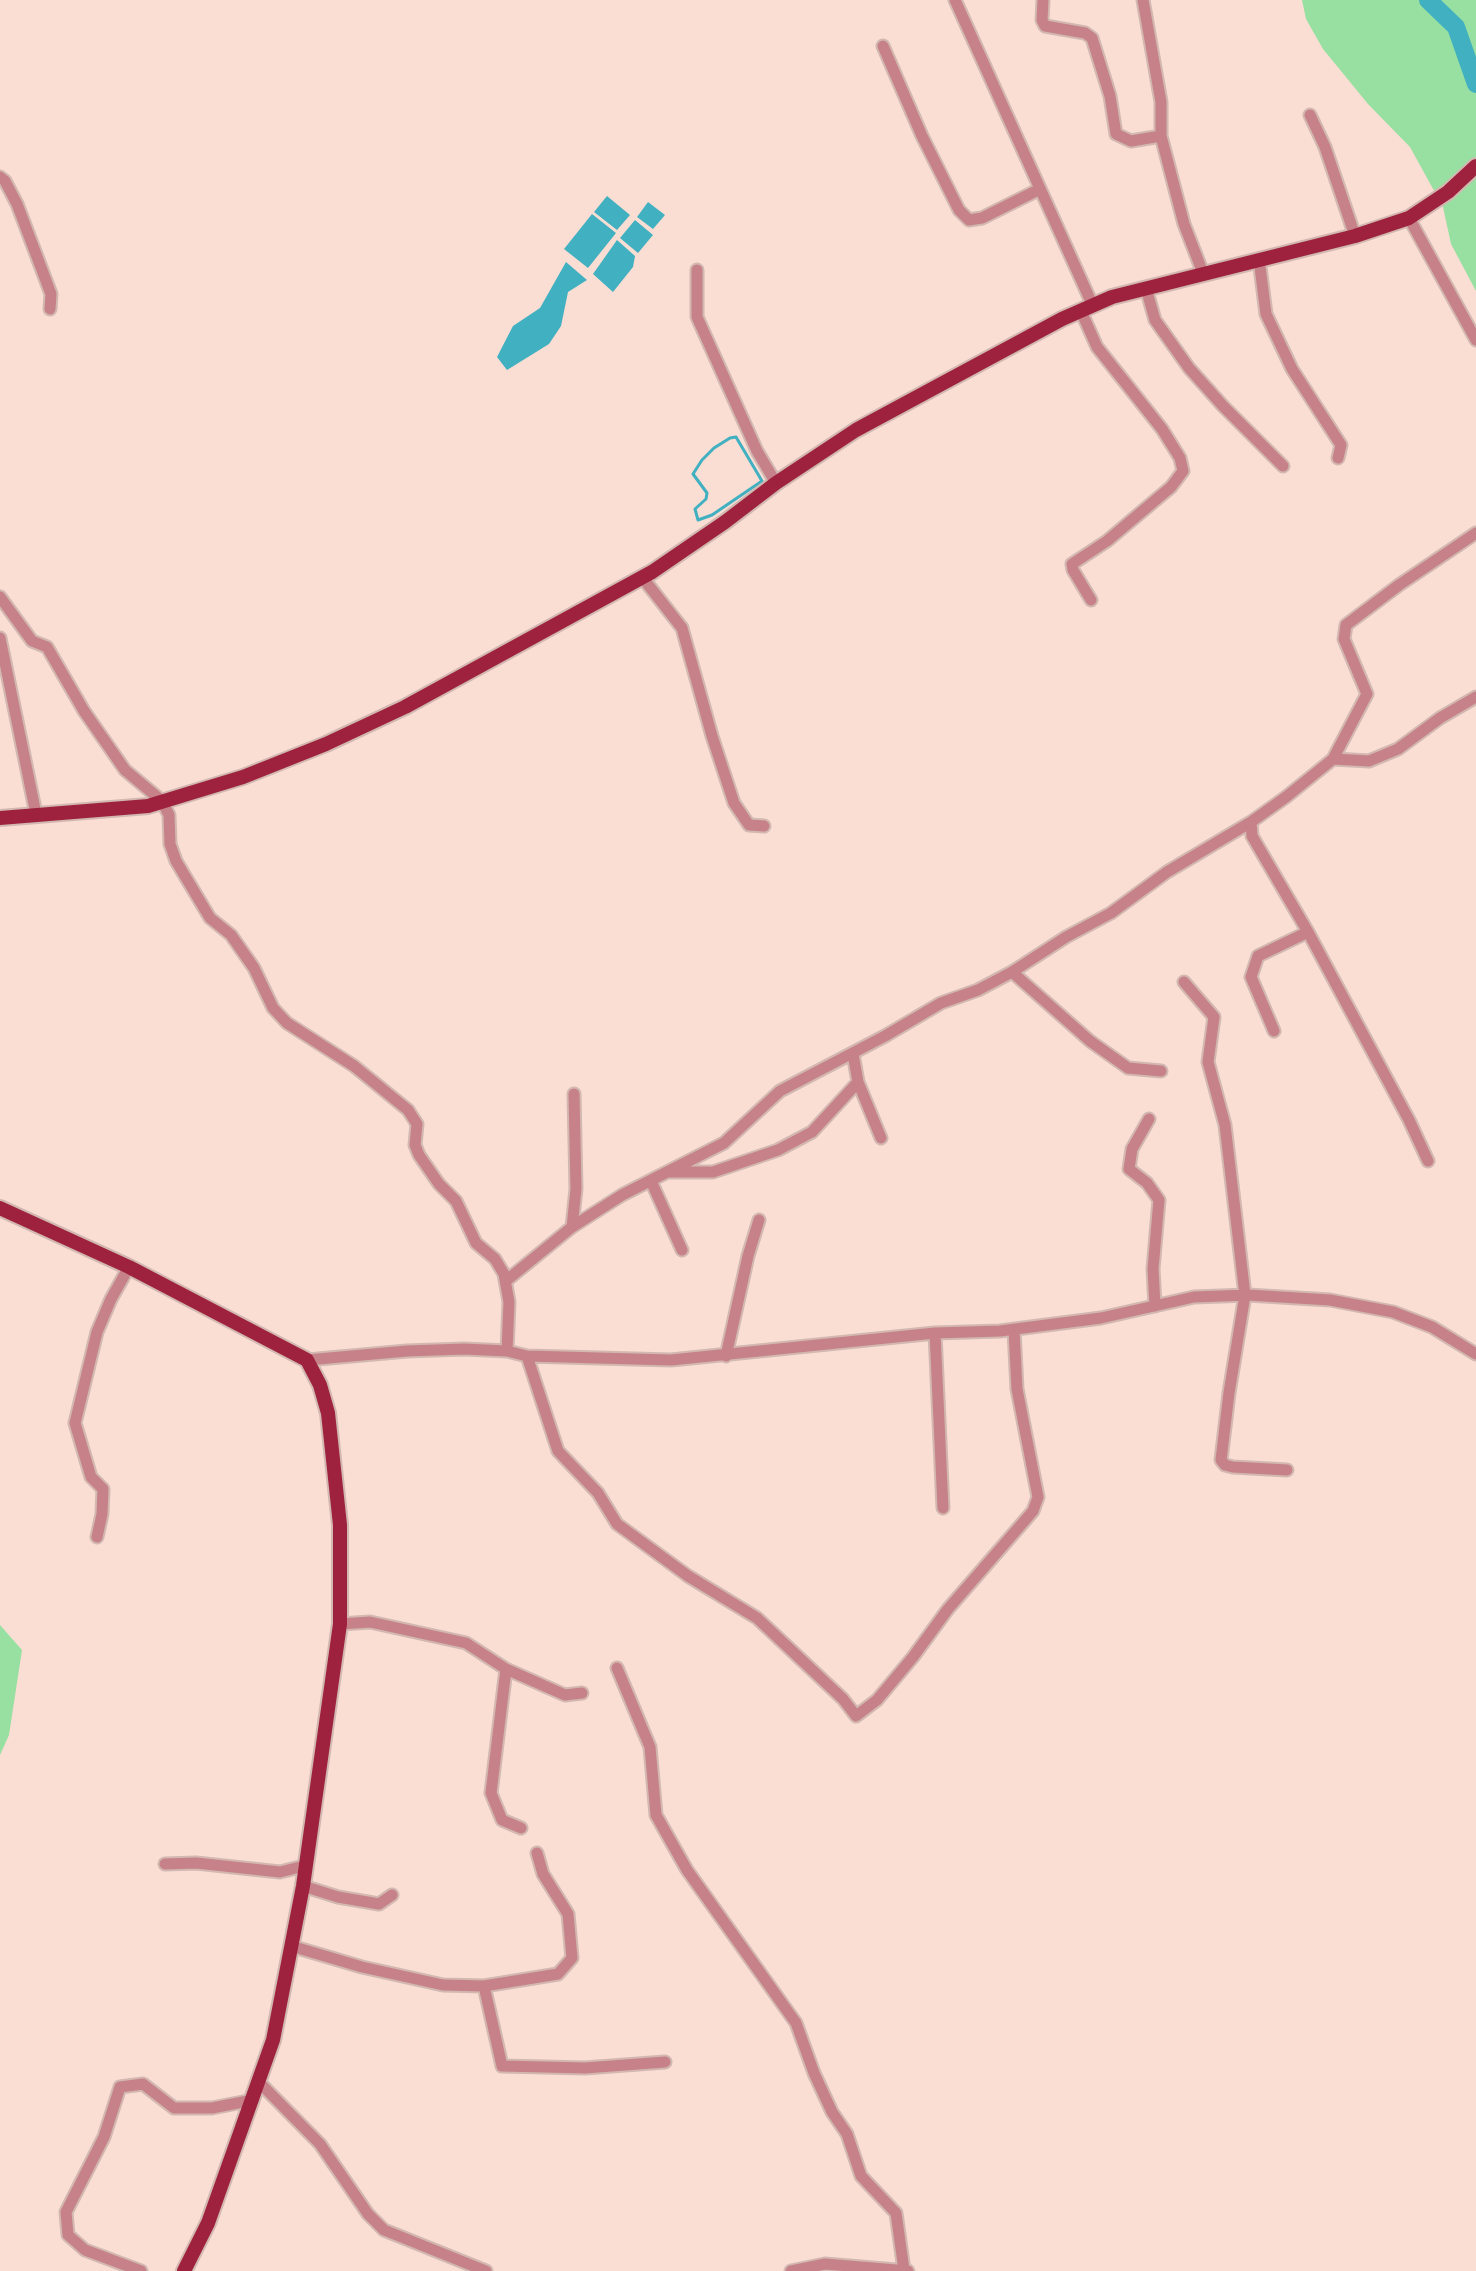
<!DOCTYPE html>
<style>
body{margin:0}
canvas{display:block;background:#faddd3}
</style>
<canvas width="1476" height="2271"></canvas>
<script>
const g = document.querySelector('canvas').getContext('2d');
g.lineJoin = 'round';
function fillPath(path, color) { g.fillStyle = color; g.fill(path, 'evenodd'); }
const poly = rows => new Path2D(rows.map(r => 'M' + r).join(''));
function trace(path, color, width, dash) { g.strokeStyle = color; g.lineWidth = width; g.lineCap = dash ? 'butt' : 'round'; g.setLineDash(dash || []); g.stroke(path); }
fillPath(poly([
 [1302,0,1476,0,1476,291,1451,244,1443,207,1410,147,1368,104,1323,49,1306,19],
 [0,1625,22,1650,9,1735,0,1755]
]), '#98e0a1');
fillPath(poly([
 [607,196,630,215,617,230,594,212],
 [648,202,665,215,653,229,637,217],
 [592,214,616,233,588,268,564,249],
 [635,220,653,235,638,253,620,238],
 [617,240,635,256,633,267,613,292,593,274],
 [566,262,587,280,568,292,561,326,549,344,507,370,497,357,513,326,540,308]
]), '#41b0c1');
trace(poly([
 [736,437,762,481,712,515,698,520,695,509,706,499,707,493,693,474,702,460,714,448,730,438,736,437]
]), '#41b0c1', 3);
trace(poly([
 [1428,0,1456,27,1476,84]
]), '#41b0c1', 18);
const minor = poly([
 [955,0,1093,306],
 [1043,0,1042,20,1045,26,1085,33,1092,38,1110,96,1116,134,1131,141,1161,136],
 [1143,0,1161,102,1161,136,1184,224,1203,273],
 [883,46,922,136,959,210,969,220,982,218,1040,189],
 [1310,115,1325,147,1355,236],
 [0,177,5,181,17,204,42,270,51,294,50,309],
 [1409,218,1476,340],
 [1259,259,1266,314,1292,369,1341,445,1338,458],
 [697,270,697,317,757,451,776,483],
 [1146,288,1155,320,1189,368,1223,406,1283,466],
 [1081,311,1097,347,1162,429,1180,458,1183,471,1171,487,1107,541,1072,564,1073,570,1091,600],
 [642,577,682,628,712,736,734,803,749,825,764,826],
 [0,597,32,641,47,647,84,711,125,770,162,801,169,815,170,844,176,861,210,918,231,935,254,968,273,1008,287,1023,354,1066,408,1110,417,1124,415,1145,419,1155,439,1184,456,1201,476,1243,495,1259,504,1274,509,1302,507,1351],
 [0,638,36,814],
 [1333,759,1369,761,1398,749,1440,718,1476,697],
 [1251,822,1252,836,1308,932,1409,1120,1428,1161],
 [1012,972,1090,1041,1128,1068,1161,1071],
 [1184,982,1214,1017,1208,1062,1225,1125,1245,1295,1229,1393,1221,1460,1225,1465,1233,1467,1287,1470],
 [1274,1031,1251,977,1258,956,1308,932],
 [853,1054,858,1082,881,1138],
 [1149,1119,1132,1149,1129,1169,1147,1183,1159,1200,1153,1269,1155,1306],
 [669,1172,713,1172,778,1150,812,1132,858,1082],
 [651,1181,682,1250],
 [572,1227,622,1195,724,1143,780,1091,885,1036,941,1003,978,990,1012,972,1066,937,1111,913,1167,872,1251,822,1286,797,1333,759,1367,694,1344,639,1346,625,1399,585,1476,533],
 [507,1280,572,1227,576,1189,574,1094],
 [935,1333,943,1508],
 [527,1356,558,1451,598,1493,617,1524,688,1576,757,1618,843,1699,856,1716,877,1700,913,1657,948,1609,1033,1511,1038,1497,1017,1389,1014,1330],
 [726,1356,748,1256,759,1220],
 [307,1360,407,1351,464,1349,507,1351,527,1356,671,1360,935,1333,1000,1331,1101,1318,1194,1297,1248,1295,1330,1300,1393,1312,1432,1327,1476,1354],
 [97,1537,102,1514,103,1489,91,1477,75,1423,97,1332,111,1299,129,1267],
 [340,1624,370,1622,466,1643,506,1669,565,1695,582,1693],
 [617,1668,650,1747,656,1815,687,1870,796,2023,814,2073,832,2112,847,2134,861,2176,896,2213,904,2270],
 [506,1669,491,1793,502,1820,521,1828],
 [165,1864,196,1863,280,1872,304,1866],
 [303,1886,338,1897,379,1904,392,1895],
 [291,1946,362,1967,443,1985,484,1986,558,1974,572,1958,568,1914,543,1874,537,1853],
 [484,1986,502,2066,585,2068,665,2062],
 [259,2082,320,2144,368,2214,384,2230,486,2271],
 [141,2271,85,2250,68,2235,66,2212,104,2137,120,2087,143,2084,174,2108,212,2108,253,2100],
 [791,2271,825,2264,908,2271]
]);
const major = poly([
 [0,818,148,806,243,777,326,744,405,707,652,572,725,522,776,483,856,430,1062,319,1112,297,1355,236,1409,218,1448,192,1476,166],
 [0,1208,129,1267,307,1360,320,1385,328,1413,340,1525,340,1624,303,1886,273,2040,208,2223,184,2271]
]);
trace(minor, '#d2b8b0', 15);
trace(major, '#d2b8b0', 18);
trace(minor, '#c68288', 11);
trace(major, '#9e223e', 14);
</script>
